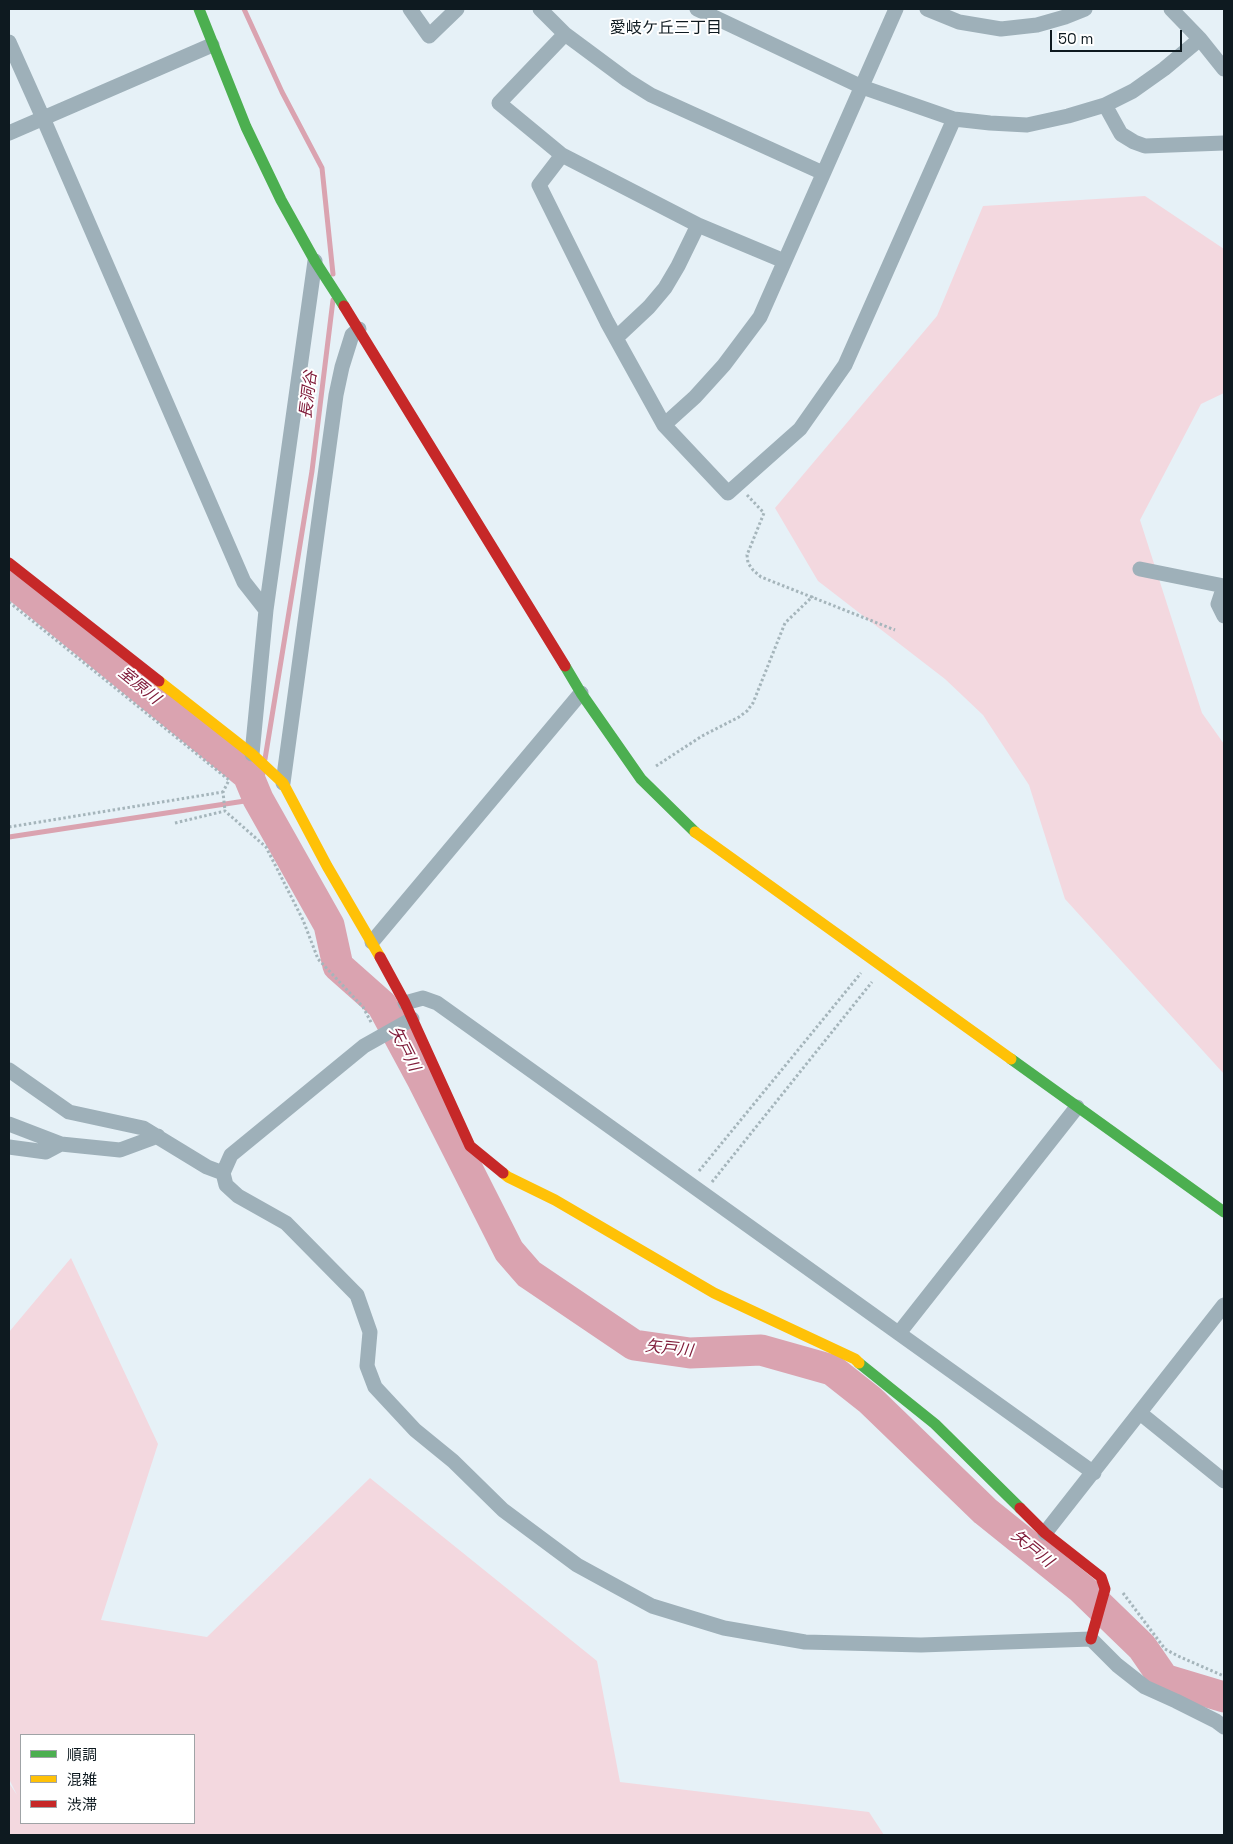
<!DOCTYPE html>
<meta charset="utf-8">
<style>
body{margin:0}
#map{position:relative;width:1233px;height:1844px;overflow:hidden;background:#e6f1f7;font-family:"Space Grotesk","Noto Sans JP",sans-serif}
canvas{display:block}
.frame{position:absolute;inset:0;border:10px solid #0e1a20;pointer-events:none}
.legend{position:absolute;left:20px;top:1734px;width:175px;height:90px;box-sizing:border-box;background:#fff;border:1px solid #9fa3a6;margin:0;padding:6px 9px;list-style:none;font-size:15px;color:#0e1a20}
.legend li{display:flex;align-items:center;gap:10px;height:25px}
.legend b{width:25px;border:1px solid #9fa3a6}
.scale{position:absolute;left:1050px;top:30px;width:132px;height:22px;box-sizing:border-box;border:2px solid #0e1a20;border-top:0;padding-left:6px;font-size:15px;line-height:18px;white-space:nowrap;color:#0e1a20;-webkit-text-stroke:4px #fff;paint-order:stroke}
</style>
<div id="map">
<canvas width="1233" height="1844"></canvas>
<div class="frame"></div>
<ul class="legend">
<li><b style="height:6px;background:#4caf50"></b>順調</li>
<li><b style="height:6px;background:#ffc107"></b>混雑</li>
<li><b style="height:6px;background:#c62828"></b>渋滞</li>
</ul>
<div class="scale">50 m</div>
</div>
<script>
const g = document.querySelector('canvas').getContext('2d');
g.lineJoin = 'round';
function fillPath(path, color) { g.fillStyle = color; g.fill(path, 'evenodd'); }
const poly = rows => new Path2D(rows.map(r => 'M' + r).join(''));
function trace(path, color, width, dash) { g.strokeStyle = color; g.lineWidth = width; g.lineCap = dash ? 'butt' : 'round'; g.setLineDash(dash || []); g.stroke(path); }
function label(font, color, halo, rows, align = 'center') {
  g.font = font + ' "Space Grotesk","Noto Sans JP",sans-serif'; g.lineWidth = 4; g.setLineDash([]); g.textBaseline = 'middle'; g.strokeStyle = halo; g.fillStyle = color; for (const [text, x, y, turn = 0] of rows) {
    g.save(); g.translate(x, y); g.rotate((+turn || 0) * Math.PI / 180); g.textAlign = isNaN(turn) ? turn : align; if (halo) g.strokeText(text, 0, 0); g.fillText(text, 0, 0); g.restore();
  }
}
fillPath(poly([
 [1145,196,1224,249,1224,393,1201,404,1140,520,1202,713,1224,744,1224,1074,1065,899,1029,785,983,715,945,679,818,581,775,508,937,316,983,206],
 [71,1258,158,1444,101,1620,207,1637,370,1478,597,1661,620,1782,869,1812,884,1835,9,1835,9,1783,17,1795,9,1779,9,1332],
 [21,1735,194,1735,194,1823,21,1823]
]), '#f3d8df');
trace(poly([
 [244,9,282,92,322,168,333,274],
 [265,759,312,471,333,300],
 [9,837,258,799,263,773]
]), '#daa3b0', 5);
trace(poly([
 [9,580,248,775,258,799,329,925,338,966,382,1005,423,1081,509,1251,529,1274,634,1345,690,1353,761,1350,832,1370,870,1400,985,1511,1082,1589,1142,1647,1164,1679,1224,1697]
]), '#daa3b0', 31);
trace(poly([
 [747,495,764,513,747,555,748,563,753,570,761,577,895,630],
 [9,602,229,780,223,792,225,811],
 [656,766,702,736,739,717,747,711,753,703,785,623,813,596],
 [175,823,225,811,266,847,303,920,318,959,363,1007,372,1024],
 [9,827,223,792],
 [699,1171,861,973],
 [712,1182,872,982],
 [1123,1593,1165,1649,1178,1656,1224,1676]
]), '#a5b5bb', 3, [2.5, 2.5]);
trace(poly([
 [410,9,429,36,457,9],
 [540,9,565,34,627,80,651,95,823,173],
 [697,9,862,87,954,119,990,123,1027,125,1068,116,1105,105,1133,91,1164,69,1200,39],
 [927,9,959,22,1001,29,1037,25,1065,17,1085,9],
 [1171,9,1200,39,1224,69],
 [565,34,499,103,562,155,698,225,784,261],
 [9,42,43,118,244,582,266,610,252,754],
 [1105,105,1121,134,1134,142,1145,146,1224,143],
 [9,133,212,45],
 [562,155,539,185,607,322,664,425,728,493,800,429,845,365,954,119],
 [616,338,649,307,665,288,678,266,698,225],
 [664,425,695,397,724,365,760,317,896,9],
 [1140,569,1224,586],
 [1224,586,1218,604,1224,616],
 [266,610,315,261],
 [283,783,336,395,342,367,352,335,359,329],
 [372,942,581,693],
 [405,1003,423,998,437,1003,1094,1473],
 [9,1070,69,1112,143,1128,207,1167,223,1173,226,1185,238,1196,286,1223,357,1295,370,1332,367,1366,375,1387,415,1430,453,1461,503,1510,577,1565,652,1606,724,1628,805,1642,921,1645,1091,1639,1117,1665,1145,1687,1176,1701,1216,1721,1224,1727],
 [9,1124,61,1144],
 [9,1147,46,1152,61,1144,120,1150,158,1136],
 [223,1173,231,1155,364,1046,412,1019],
 [899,1333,1077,1107],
 [1140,1413,1224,1481],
 [1045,1533,1224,1305]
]), '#9eb0b9', 15);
trace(poly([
 [199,9,246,127,281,200,315,261,344,306],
 [565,666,581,693,641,779,695,832],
 [1011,1059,1224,1212],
 [859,1363,935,1424,1020,1508]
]), '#4caf50', 11);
trace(poly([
 [159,681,252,754,283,783,327,866,380,957],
 [695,832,1011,1059],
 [503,1173,508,1177,555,1200,714,1293,855,1359,859,1363]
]), '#ffc107', 11);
trace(poly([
 [344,306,565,666],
 [9,563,159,681],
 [380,957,405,1003,470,1146,503,1173],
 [1020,1508,1045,1533,1101,1577,1105,1589,1091,1639]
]), '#c62828', 11);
label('16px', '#0e1a20', '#fff', [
 ["愛岐ケ丘三丁目",666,29]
]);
label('italic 16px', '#801d3b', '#fff', [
 ["長洞谷",309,395,-83],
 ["室原川",139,686,39],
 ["矢戸川",404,1049,63],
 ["矢戸川",669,1349,6],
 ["矢戸川",1032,1549,39]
]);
</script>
